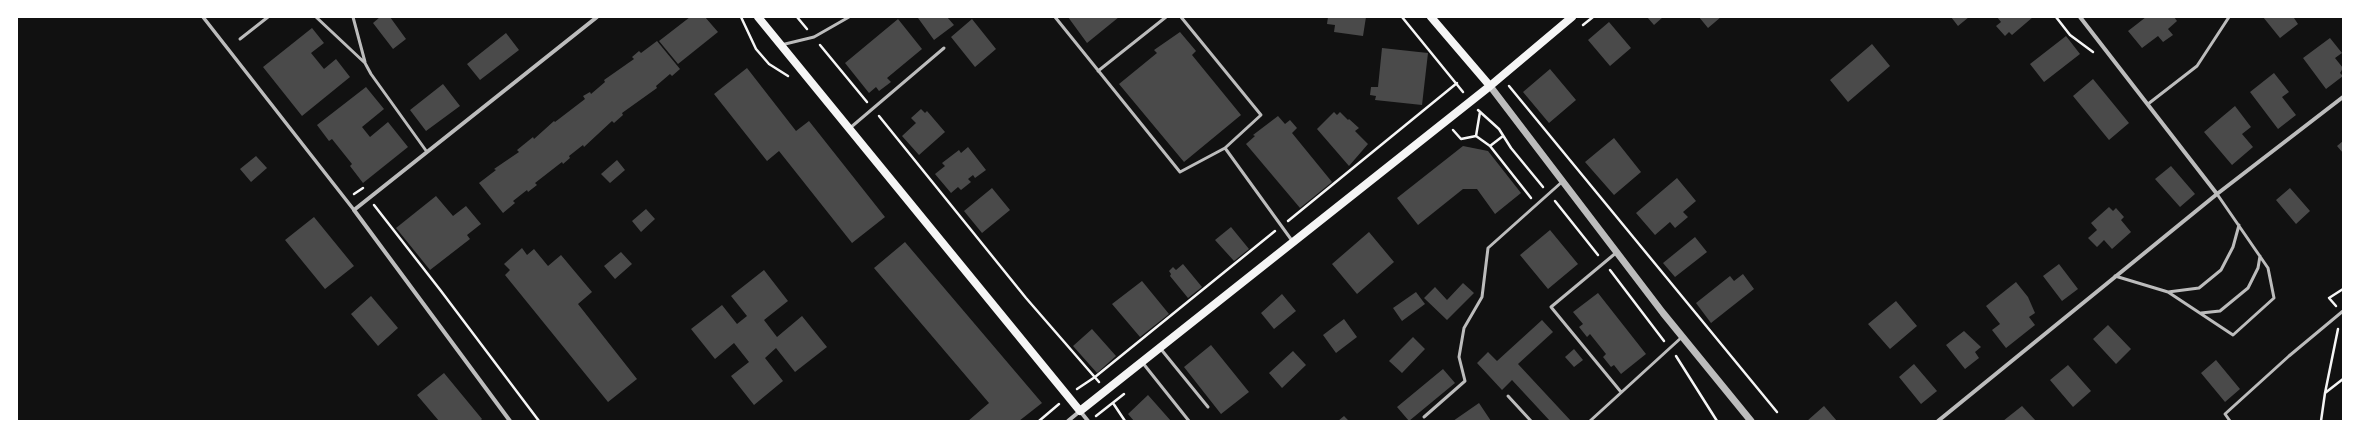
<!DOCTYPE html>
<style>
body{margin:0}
#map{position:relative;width:2360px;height:438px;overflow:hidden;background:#111;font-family:"Open Sans",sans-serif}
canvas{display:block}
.frame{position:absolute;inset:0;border:18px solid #fff;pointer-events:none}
</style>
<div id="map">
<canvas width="2360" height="438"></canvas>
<div class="frame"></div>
</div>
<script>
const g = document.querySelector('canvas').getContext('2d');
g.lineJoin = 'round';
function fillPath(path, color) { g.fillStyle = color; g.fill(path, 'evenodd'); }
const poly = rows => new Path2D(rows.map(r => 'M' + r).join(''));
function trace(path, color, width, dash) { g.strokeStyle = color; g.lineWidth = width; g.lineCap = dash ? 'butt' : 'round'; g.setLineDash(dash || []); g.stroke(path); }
fillPath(poly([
 [380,17,390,17,406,39,393,49,373,23],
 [690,17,705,17,718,32,678,64,659,41],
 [920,17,947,17,954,25,934,40,918,18],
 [1068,17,1119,17,1087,43],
 [1328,17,1366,17,1363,36,1334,32,1335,25,1327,24],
 [1647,17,1663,17,1654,25],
 [1699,17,1721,17,1708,28],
 [1951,17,1969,17,1958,26],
 [1997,17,2033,17,2012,35,2009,32,2005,36,1996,26,2001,22],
 [2146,17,2174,17,2177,21,2168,29,2173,35,2163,42,2158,36,2142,48,2128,31],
 [2263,17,2295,17,2294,18,2298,24,2280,38],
 [898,19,922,49,887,78,891,82,879,91,876,87,869,93,845,63],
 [972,19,996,49,975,67,951,37],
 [1609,22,1631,48,1610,66,1588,40],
 [312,28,324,43,311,53,324,69,336,59,350,77,302,116,263,67],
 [1180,32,1196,51,1192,55,1241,115,1184,162,1119,84,1157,53,1154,50],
 [506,33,519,50,480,80,467,64],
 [2066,36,2080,54,2044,82,2030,64],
 [2330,38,2342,53,2335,58,2343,68,2340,73,2343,76,2326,89,2303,58],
 [657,41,680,69,672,76,670,74,656,86,657,88,622,113,623,115,614,123,612,121,584,147,583,145,569,156,570,158,563,164,562,162,535,183,537,185,528,192,527,190,513,201,515,203,503,213,479,183,496,170,494,169,519,152,517,150,533,137,534,139,554,121,555,122,585,99,583,96,590,92,591,94,605,82,604,80,634,59,632,57,639,51,641,53],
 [1872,44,1890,66,1848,102,1830,80],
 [1382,48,1428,53,1422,105,1375,100,1376,96,1370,95,1371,87,1378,87],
 [747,68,796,131,809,121,885,217,852,243,779,151,767,161,714,94],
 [1550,69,1576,100,1549,123,1523,92],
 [2274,73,2289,92,2282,97,2296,115,2278,129,2250,92],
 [2093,79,2129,123,2109,140,2073,96],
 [443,84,460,106,426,131,410,110],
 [366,87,384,109,362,127,370,137,388,122,408,147,363,183,350,166,352,164,332,139,329,141,317,125],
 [2235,106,2251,127,2242,134,2253,147,2232,165,2204,132],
 [921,109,925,113,927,111,945,132,919,155,902,136,916,123,911,118],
 [1334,112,1337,115,1340,112,1348,120,1349,119,1359,128,1355,131,1368,144,1349,166,1317,129],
 [1278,116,1285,124,1290,120,1297,128,1292,133,1332,182,1300,208,1246,144,1255,136,1253,135],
 [1614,138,1641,172,1614,195,1585,162],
 [2343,141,2343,153,2337,146],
 [1463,146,1488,151,1521,193,1495,214,1477,189,1463,189,1418,225,1397,198],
 [968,147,986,170,975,178,973,175,968,179,971,182,961,190,958,187,951,193,935,174,945,166,942,163,959,150,961,153],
 [256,156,267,168,251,182,240,169],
 [617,160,625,170,610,183,601,174],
 [2171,166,2195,194,2180,207,2155,179],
 [1677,178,1696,201,1683,212,1688,217,1675,228,1670,222,1655,235,1636,213],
 [992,188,1010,210,982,233,964,211],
 [2290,188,2310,211,2296,224,2276,200],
 [436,196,453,216,466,206,481,224,467,235,470,239,430,270,396,228],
 [2109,207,2113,211,2116,208,2124,217,2121,220,2131,232,2112,249,2104,240,2097,247,2088,238,2097,230,2091,223],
 [646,209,655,219,641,232,632,221],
 [314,217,354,266,325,289,285,240],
 [1231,227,1249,249,1234,261,1215,240],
 [1550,230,1578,264,1548,289,1520,255],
 [1369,232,1394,262,1357,294,1332,264],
 [1695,237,1707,252,1675,277,1663,263],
 [905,242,1042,403,1019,421,968,421,989,403,874,268],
 [522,248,527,255,534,249,548,266,561,255,592,292,578,304,637,379,608,402,505,275,510,270,504,264],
 [621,252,632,264,615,279,604,266],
 [1183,264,1202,287,1188,298,1170,276,1171,274,1169,271,1173,267,1176,270],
 [2059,264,2078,289,2062,301,2043,276],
 [764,270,788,301,764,320,777,337,802,316,827,347,795,372,776,348,765,358,783,381,754,405,731,376,749,362,734,343,715,359,691,329,722,305,737,324,747,316,731,296],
 [1743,274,1754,289,1711,323,1696,303,1730,276,1734,281],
 [1142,281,1169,314,1140,337,1112,304],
 [2016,282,2028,297,2035,313,2029,317,2035,325,2006,348,1992,330,2000,324,1986,306],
 [1463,283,1474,293,1447,320,1424,298,1435,287,1447,300],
 [1416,292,1425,304,1402,321,1393,308],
 [1598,293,1646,354,1621,374,1614,365,1611,367,1603,357,1606,354,1590,334,1587,337,1579,327,1583,324,1573,312],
 [1282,294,1296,311,1274,329,1261,313],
 [371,296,398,328,378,346,351,314],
 [1896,301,1917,326,1890,349,1868,324],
 [1344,319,1357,337,1336,353,1323,335],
 [1542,320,1553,332,1518,364,1571,421,1550,421,1512,380,1502,390,1477,363,1488,352,1497,361],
 [2108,325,2131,349,2116,364,2093,339],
 [1092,329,1116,356,1097,373,1073,346],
 [1964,331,1981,347,1975,352,1979,358,1965,369,1946,345],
 [1413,337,1425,349,1402,373,1389,361],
 [1211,345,1249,392,1221,414,1184,367],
 [1574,349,1583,360,1574,367,1565,357],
 [1293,351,1306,365,1282,388,1269,373],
 [2216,360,2240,389,2225,402,2201,373],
 [1914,364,1937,391,1921,404,1899,377],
 [2068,365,2091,391,2073,407,2050,380],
 [1443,369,1455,383,1409,421,1397,407],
 [444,373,482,419,480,421,439,421,417,395],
 [1148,395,1171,421,1134,421,1128,414],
 [1479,403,1491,421,1453,421],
 [1824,406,1837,421,1807,421],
 [2022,406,2036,421,2003,421],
 [1344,416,1349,421,1338,421]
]), '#4a4a4a');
trace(poly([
 [741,17,756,49,769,64,788,76],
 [797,17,807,29],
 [1402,17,1463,92],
 [2056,17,2070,35,2093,52],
 [1583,25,1593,17],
 [820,45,867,102],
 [1509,86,1777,412],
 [1478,110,1499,129,1511,148,1543,187],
 [879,116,1026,298,1099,382],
 [1453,130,1461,139,1476,136,1490,146,1503,136],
 [1476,136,1480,112],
 [1490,146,1531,198],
 [354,194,363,188],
 [1555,201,1598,255],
 [374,205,441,291,539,421],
 [1288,221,1457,83],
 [1610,270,1664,341],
 [2336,306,2329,298,2343,289],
 [1676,356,1717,421],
 [1077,389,1095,377,1275,231],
 [2325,393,2338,329],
 [1113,403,1125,421],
 [1096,416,1124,394],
 [1039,421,1059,404],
 [2321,421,2325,393,2343,379]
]), '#f5f5f5', 2.5);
trace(poly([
 [316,17,365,63,371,74,427,152],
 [353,17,365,62],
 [1055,17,1180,172,1225,148,1261,115,1181,17],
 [240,39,268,17],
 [781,45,814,37,849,17],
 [1098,71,1166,17],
 [2148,104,2197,66,2229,17],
 [850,128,944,48],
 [1225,148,1293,242],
 [1617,252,1551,307,1621,392],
 [2115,276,2168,292,2233,335,2274,298,2268,268,2217,194],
 [2168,292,2199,288,2221,270,2233,247,2239,225],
 [2201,313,2220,311,2248,288,2258,268,2260,256],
 [1160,348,1208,407],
 [1142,362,1189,421],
 [1508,396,1531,421],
 [1424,417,1465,381,1459,357,1464,328,1482,297,1488,248,1563,181],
 [1590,421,1682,337],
 [2230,421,2225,414,2289,356,2343,311]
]), '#bcbcbc', 3);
trace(poly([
 [203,17,354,210]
]), '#bcbcbc', 3.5);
trace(poly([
 [2080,17,2217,194],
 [510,421,354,210,597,17],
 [1068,421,1080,411,1088,421],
 [1938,421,2217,194,2343,97]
]), '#bcbcbc', 4);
trace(poly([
 [1490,86,1663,313,1751,421]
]), '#bcbcbc', 7);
trace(poly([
 [758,17,1080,411,1490,86,1572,17],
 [1431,17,1490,86]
]), '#f5f5f5', 8);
</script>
